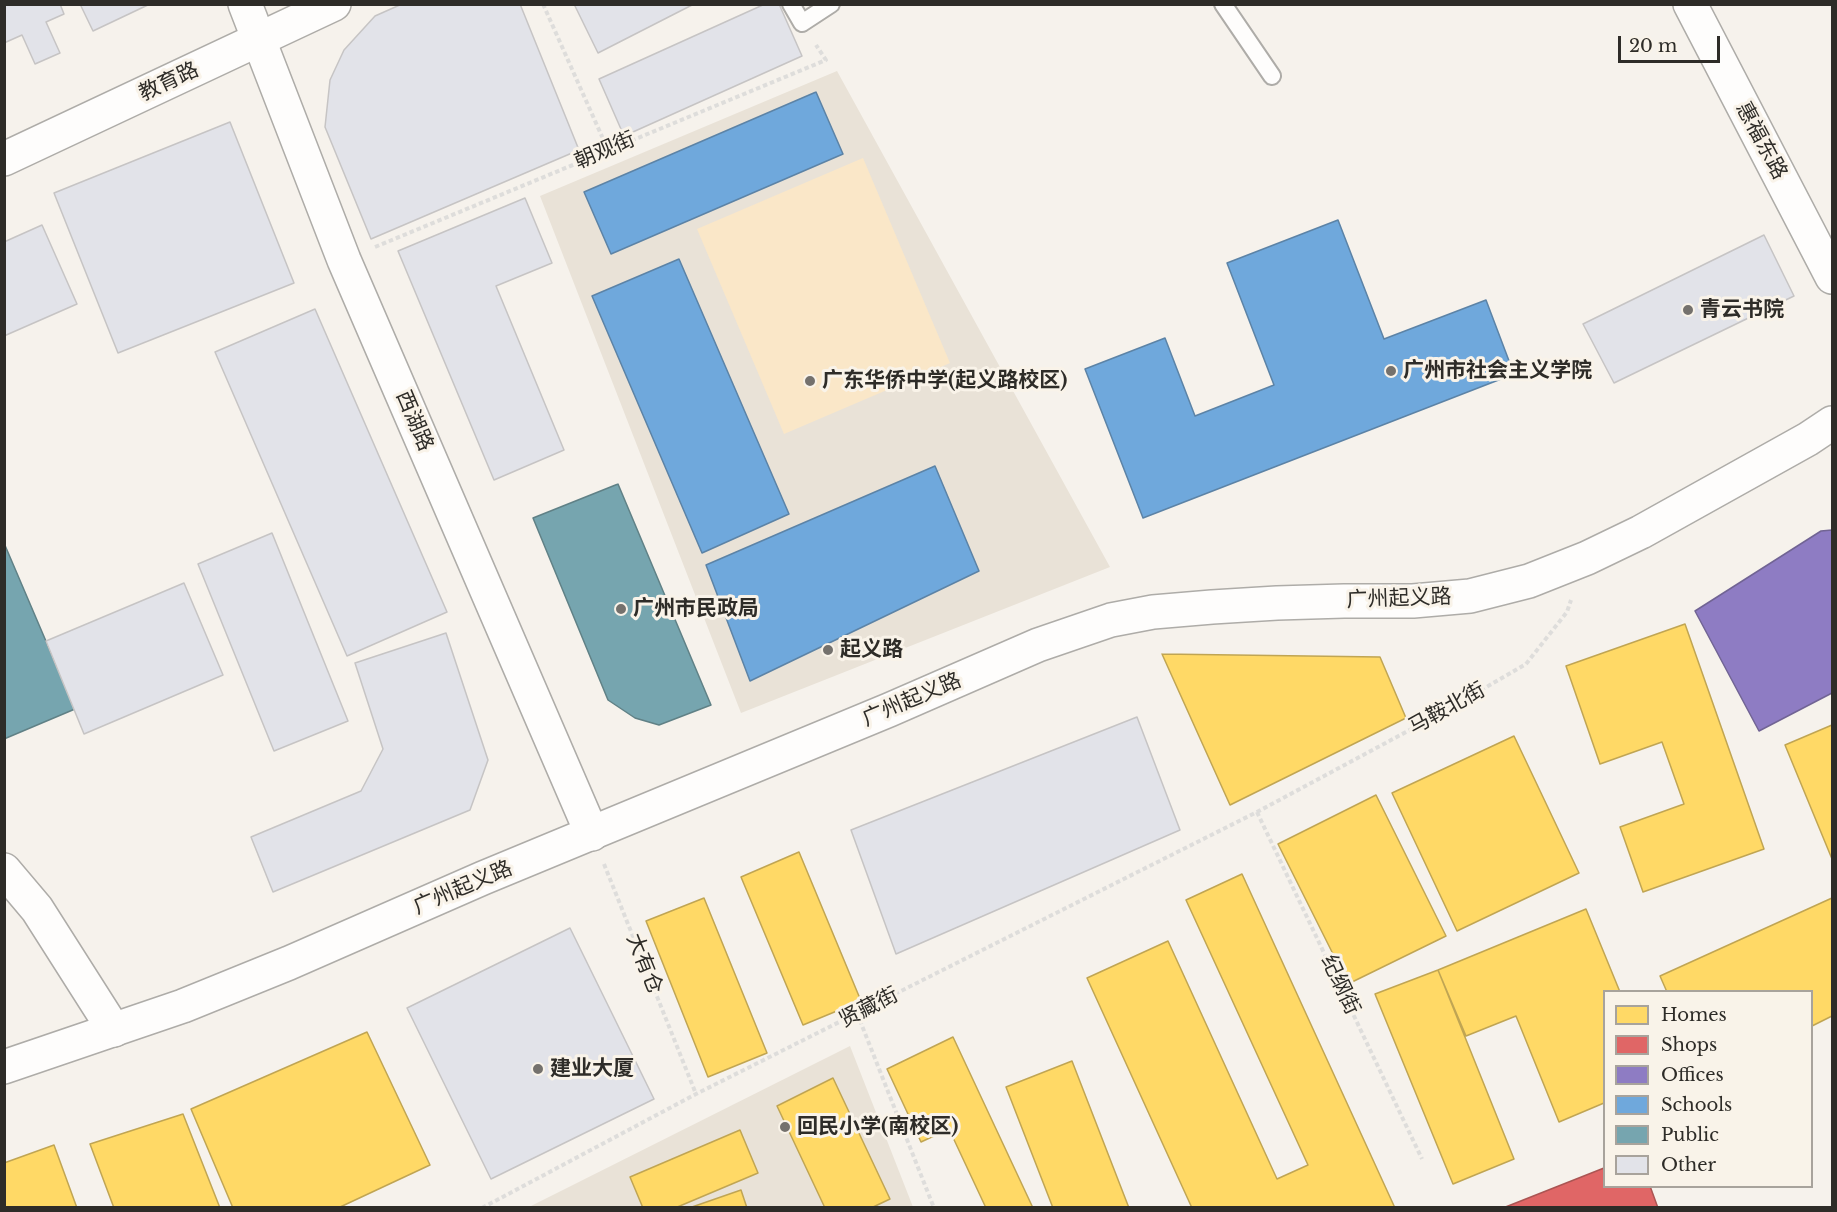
<!DOCTYPE html>
<meta charset="utf-8">
<style>
body{margin:0}
#map{position:relative;width:1837px;height:1212px;overflow:hidden;background:#f6f2ec;font-family:"Libre Baskerville",serif}
canvas{display:block}
.frame{position:absolute;inset:0;border:6px solid #2e2c28;pointer-events:none}
.legend{position:absolute;left:1603px;top:990px;width:210px;height:198px;box-sizing:border-box;background:#f9f3e9;border:2px solid #a8a39c;margin:0;padding:8px 10px;list-style:none;font-size:18px;color:#2e2c28}
.legend li{display:flex;align-items:center;gap:12px;height:30px}
.legend b{width:30px;border:2px solid #a8a39c}
.scale{position:absolute;left:1618px;top:36px;width:102px;height:27px;box-sizing:border-box;border:3px solid #2e2c28;border-top:0;padding-left:8px;font-size:18px;line-height:21px;white-space:nowrap;color:#2e2c28;-webkit-text-stroke:4px #f9f3e9;paint-order:stroke}
</style>
<div id="map">
<canvas width="1837" height="1212"></canvas>
<div class="frame"></div>
<ul class="legend">
<li><b style="height:16px;background:#ffd966"></b>Homes</li>
<li><b style="height:16px;background:#e06666"></b>Shops</li>
<li><b style="height:16px;background:#8e7cc3"></b>Offices</li>
<li><b style="height:16px;background:#6fa8dc"></b>Schools</li>
<li><b style="height:16px;background:#76a5af"></b>Public</li>
<li><b style="height:16px;background:#e2e3e9"></b>Other</li>
</ul>
<div class="scale">20 m</div>
</div>
<script>
const g = document.querySelector('canvas').getContext('2d');
g.lineJoin = 'round';
function fillPath(path, color) { g.fillStyle = color; g.fill(path, 'evenodd'); }
const poly = rows => new Path2D(rows.map(r => 'M' + r).join(''));
function trace(path, color, width, dash) { g.strokeStyle = color; g.lineWidth = width; g.lineCap = dash ? 'butt' : 'round'; g.setLineDash(dash || []); g.stroke(path); }
function label(font, color, halo, rows, align = 'center') {
  g.font = font + ' "Libre Baskerville","Noto Sans SC",serif'; g.lineWidth = 6; g.setLineDash([]); g.textBaseline = 'middle'; g.strokeStyle = halo; g.fillStyle = color; for (const [text, x, y, turn = 0] of rows) {
    g.save(); g.translate(x, y); g.rotate((+turn || 0) * Math.PI / 180); g.textAlign = isNaN(turn) ? turn : align; if (halo) g.strokeText(text, 0, 0); g.fillText(text, 0, 0); g.restore();
  }
}
fillPath(poly([
 [837,71,1110,567,741,713,540,196],
 [850,1046,913,1207,527,1208]
]), '#e9e2d7');
fillPath(poly([
 [863,158,950,363,784,434,697,229]
]), '#fae7c8');
const homes = poly([
 [1685,624,1764,849,1643,892,1620,827,1684,804,1662,742,1600,764,1566,666,1685,624],
 [1162,654,1380,657,1406,718,1230,805,1162,654],
 [1832,725,1832,859,1785,745,1832,725],
 [1514,736,1579,873,1457,931,1392,793,1514,736],
 [1376,795,1446,936,1348,984,1278,844,1376,795],
 [799,852,861,1001,803,1025,741,877,799,852],
 [1242,874,1395,1208,1192,1208,1087,978,1168,941,1277,1179,1308,1165,1186,900,1242,874],
 [704,898,767,1053,708,1077,646,921,704,898],
 [1832,898,1832,1016,1812,1026,1812,992,1667,992,1660,976,1832,898],
 [1586,909,1620,992,1604,992,1604,1103,1559,1122,1516,1016,1466,1036,1438,970,1586,909],
 [1438,970,1514,1159,1453,1184,1375,994,1438,970],
 [367,1032,430,1165,338,1208,233,1208,191,1109,367,1032],
 [953,1037,1033,1208,986,1208,949,1129,921,1142,887,1069,953,1037],
 [1072,1061,1129,1208,1053,1208,1006,1087,1072,1061],
 [833,1078,890,1199,871,1208,825,1208,777,1106,833,1078],
 [183,1114,220,1208,114,1208,90,1144,183,1114],
 [740,1130,758,1173,675,1208,643,1208,630,1177,740,1130],
 [54,1145,77,1208,4,1208,4,1163,54,1145],
 [1604,1174,1604,1186,1624,1186,1632,1208,1520,1208,1604,1174],
 [741,1190,747,1208,693,1208,692,1207,741,1190]
]);
fillPath(homes, '#ffd966');
trace(homes, '#c0a553', 1.5);
const shops = poly([
 [1604,1168,1604,1186,1650,1186,1658,1208,1503,1208,1604,1168]
]);
fillPath(shops, '#e06666');
trace(shops, '#ab5553', 1.5);
const offices = poly([
 [1832,530,1832,693,1759,731,1695,611,1821,531,1832,530]
]);
fillPath(offices, '#8e7cc3');
trace(offices, '#716494', 1.5);
const schools = poly([
 [816,92,843,154,611,254,584,192,816,92],
 [1338,220,1384,339,1486,300,1514,374,1143,518,1085,369,1165,338,1195,416,1274,385,1227,263,1338,220],
 [679,259,789,514,702,553,592,296,679,259],
 [935,466,979,571,750,681,706,565,935,466]
]);
fillPath(schools, '#6fa8dc');
trace(schools, '#5c83a6', 1.5);
const public = poly([
 [618,484,711,705,659,725,635,718,608,700,533,518,618,484],
 [4,543,75,709,4,739,4,543]
]);
fillPath(public, '#76a5af');
trace(public, '#608186', 1.5);
const building = poly([
 [4,4,60,4,64,14,46,22,60,53,35,64,22,35,4,43,4,4],
 [80,4,150,4,93,31,80,4],
 [402,4,520,4,579,150,371,239,325,127,330,80,344,50,375,16,402,4],
 [574,4,694,4,598,53,574,4],
 [765,4,779,4,802,56,624,136,599,79,765,4],
 [230,122,294,283,118,353,54,193,230,122],
 [525,198,552,263,496,286,564,450,494,480,398,251,525,198],
 [42,225,77,304,4,336,4,242,42,225],
 [1764,235,1794,296,1614,383,1583,324,1764,235],
 [315,309,447,612,347,656,215,352,315,309],
 [272,533,348,721,274,751,198,564,272,533],
 [184,583,223,675,84,734,46,641,184,583],
 [446,633,488,760,470,810,273,892,251,837,361,791,383,749,355,663,446,633],
 [1137,717,1180,830,896,954,851,830,1137,717],
 [570,928,654,1099,491,1179,407,1008,570,928]
]);
fillPath(building, '#e2e3e9');
trace(building, '#c6c4c4', 1.5);
const service = poly([
 [791,4,802,23,831,4],
 [1223,4,1272,76]
]);
const minor = poly([
 [245,4,344,260,592,834],
 [4,870,37,909,114,1030]
]);
const tertiary = poly([
 [1690,4,1832,277],
 [4,159,334,4]
]);
const secondary = poly([
 [4,1067,183,1006,289,963,483,878,889,710,1038,645,1111,620,1153,612,1212,607,1277,603,1344,601,1413,601,1470,596,1529,581,1587,558,1641,532,1808,439,1832,423]
]);
trace(service, '#aeaca8', 20);
trace(minor, '#aeaca8', 36);
trace(tertiary, '#aeaca8', 36);
trace(secondary, '#aeaca8', 36);
trace(poly([
 [543,4,608,150],
 [375,247,826,60,816,45],
 [1257,812,1422,1159],
 [604,864,696,1094],
 [857,1013,934,1208],
 [482,1208,696,1094,1257,812,1447,710,1526,664,1567,612,1571,600]
]), '#dedddb', 4, [4.5, 3]);
trace(service, '#fefdfc', 16);
trace(minor, '#fefdfc', 33);
trace(tertiary, '#fefdfc', 33);
trace(secondary, '#fefdfc', 33);
for (const [x, y, r, color] of [
 [1688,310,6,"#74716d"],
 [1391,371,6,"#74716d"],
 [810,381,6,"#74716d"],
 [621,609,6,"#74716d"],
 [828,650,6,"#74716d"],
 [538,1069,6,"#74716d"],
 [785,1127,6,"#74716d"]
]) { const dot = new Path2D(); dot.arc(x, y, r, 0, 2 * Math.PI); g.fillStyle = color; g.fill(dot); trace(dot, '#f9f3e9', 2); }
label('21px', '#2e2c28', '#f9f3e9', [
 ["教育路",169,82,-25],
 ["惠福东路",1761,141,62],
 ["朝观街",605,151,-23],
 ["西湖路",414,421,67],
 ["广州起义路",1399,599,-2],
 ["广州起义路",912,700,-23],
 ["马鞍北街",1447,709,-29],
 ["广州起义路",463,888,-23],
 ["大有仓",644,964,68],
 ["纪纲街",1340,985,65],
 ["贤藏街",869,1008,-27]
]);
label('bold 21px', '#2e2c28', '#f9f3e9', [
 ["青云书院",1700,310],
 ["广州市社会主义学院",1403,371],
 ["广东华侨中学(起义路校区)",822,381],
 ["广州市民政局",633,609],
 ["起义路",840,650],
 ["建业大厦",550,1069],
 ["回民小学(南校区)",797,1127]
], 'left');
</script>
